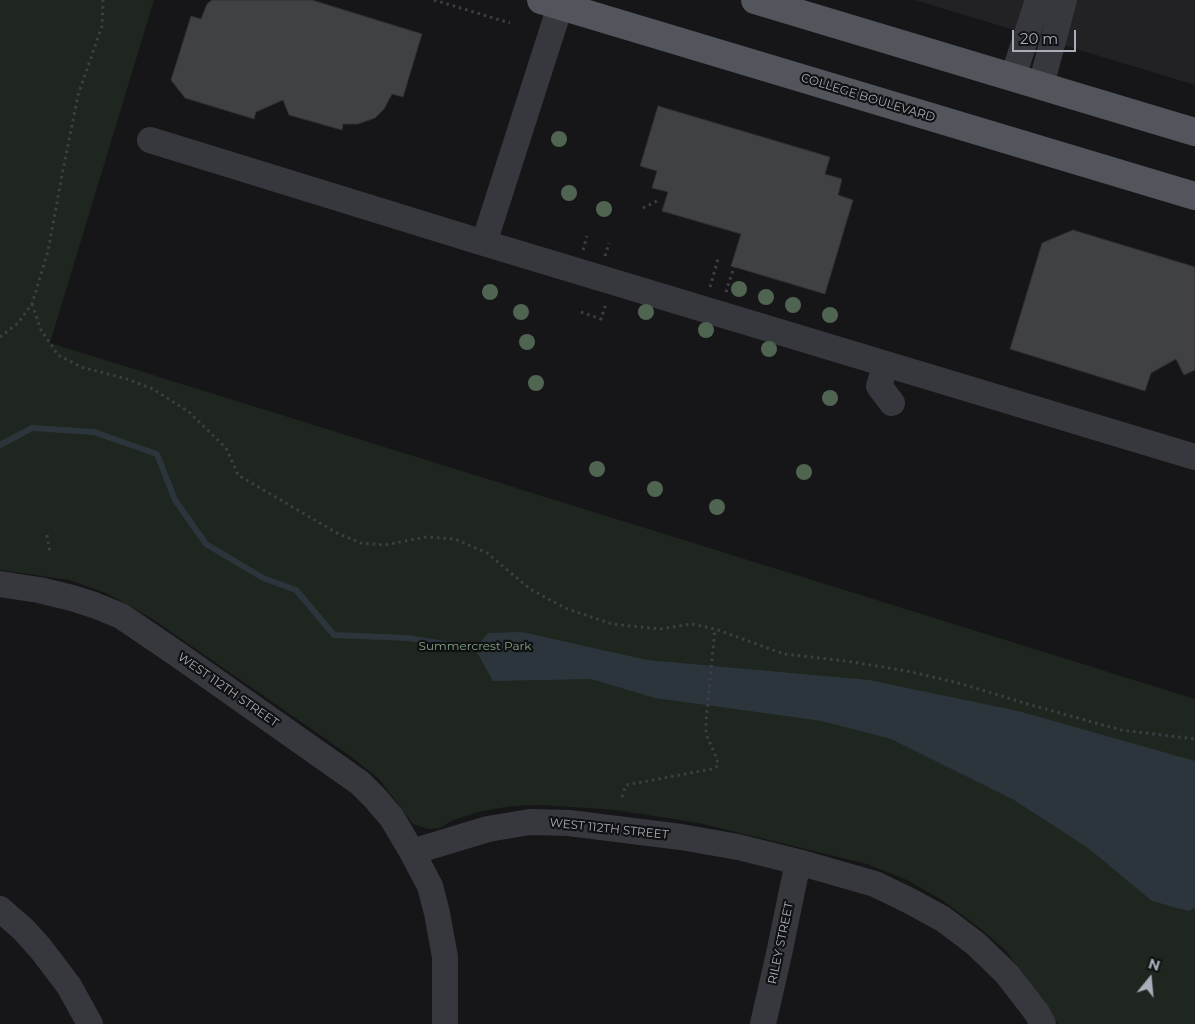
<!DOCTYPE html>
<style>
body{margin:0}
#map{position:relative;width:1195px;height:1024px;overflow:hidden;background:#161618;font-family:Montserrat,sans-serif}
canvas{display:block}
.north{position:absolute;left:1125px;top:954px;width:50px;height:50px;-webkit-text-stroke:4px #111113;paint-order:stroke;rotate:17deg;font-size:14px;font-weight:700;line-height:20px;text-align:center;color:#a8adb8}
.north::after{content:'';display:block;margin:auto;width:18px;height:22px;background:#a8adb8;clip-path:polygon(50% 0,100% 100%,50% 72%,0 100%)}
.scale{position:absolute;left:1012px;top:30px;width:64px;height:22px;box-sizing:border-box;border:2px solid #a8adb8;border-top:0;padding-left:6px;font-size:15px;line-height:18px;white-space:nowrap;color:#a8adb8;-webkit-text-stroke:4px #111113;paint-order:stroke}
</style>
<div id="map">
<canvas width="1195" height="1024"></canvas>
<div class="north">N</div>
<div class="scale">20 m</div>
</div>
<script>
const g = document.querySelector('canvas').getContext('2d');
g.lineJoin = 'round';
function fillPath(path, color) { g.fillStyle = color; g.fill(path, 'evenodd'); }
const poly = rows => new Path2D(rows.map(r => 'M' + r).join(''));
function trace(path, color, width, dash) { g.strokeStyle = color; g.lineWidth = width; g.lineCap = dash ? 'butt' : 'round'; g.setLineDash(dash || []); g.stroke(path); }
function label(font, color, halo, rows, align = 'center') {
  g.font = font + ' Montserrat,sans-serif'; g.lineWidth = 4.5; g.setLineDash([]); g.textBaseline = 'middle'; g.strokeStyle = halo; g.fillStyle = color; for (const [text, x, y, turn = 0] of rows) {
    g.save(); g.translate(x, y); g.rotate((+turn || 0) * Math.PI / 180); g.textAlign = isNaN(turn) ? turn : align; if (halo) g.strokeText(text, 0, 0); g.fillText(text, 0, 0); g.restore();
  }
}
fillPath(poly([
 [915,0,1195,0,1195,85]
]), '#222225');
fillPath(poly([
 [0,0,154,0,50,343,1195,699,1195,1024,1058,1024,1034,988,1006,951,981,929,942,900,907,880,867,864,699,823,616,810,542,805,512,806,482,811,453,820,440,828,428,829,413,824,379,779,349,755,151,618,106,593,69,580,0,570]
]), '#1e261f');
fillPath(poly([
 [522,632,647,660,869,680,1018,711,1195,761,1195,908,1188,911,1152,901,1088,848,1014,800,891,739,822,721,655,698,591,679,493,681,475,649,488,633]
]), '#2c353c');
trace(poly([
 [0,445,32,428,94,432,157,454,175,500,206,544,263,578,296,590,334,635,408,638,475,649]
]), '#2c353c', 6);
const building = poly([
 [212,0,312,0,422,34,403,97,392,94,384,109,375,118,358,124,343,124,342,130,289,115,283,100,256,112,254,119,185,98,171,80,191,16,201,19,207,4,212,0],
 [658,106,830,157,825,174,842,179,838,195,853,200,825,294,731,266,741,234,662,211,668,192,652,188,657,171,640,166,658,106],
 [1073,230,1195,267,1195,370,1184,375,1176,359,1151,373,1145,391,1010,349,1042,243,1073,230]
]);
fillPath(building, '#404145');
trace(building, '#303034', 1);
trace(poly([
 [434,0,510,23],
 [643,208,659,200],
 [583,250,587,236],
 [605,256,609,243],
 [710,287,718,259],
 [726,292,735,264],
 [32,304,41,330,58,355,81,367,127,379,153,389,189,412,226,448,238,475,337,533,361,543,385,545,426,537,455,539,487,553,530,589,565,608,612,624,660,629,692,624,715,629,784,654,846,661,907,671,962,684,1031,705,1121,730,1195,739],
 [581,312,601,319,606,304],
 [0,337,18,323,32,304,48,251,63,170,78,95,102,26,103,0],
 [47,535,50,552],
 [622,797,626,785,712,769,718,766,717,759,706,734,706,721,715,629]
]), '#3d3f44', 3, [2.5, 4]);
trace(poly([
 [1013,77,1038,0],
 [1041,85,1064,0],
 [150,140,484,243,1195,457],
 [484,243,562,0],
 [886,364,879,386,892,403],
 [0,584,39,590,72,598,94,605,121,616,177,654,360,783,375,798,392,818,412,852,430,886,437,913,445,957,445,1024],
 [412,852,488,829,530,822,569,823,681,837,738,847,798,862,875,884,910,901,943,919,976,944,1007,974,1037,1013,1043,1024],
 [0,909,24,930,41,949,69,986,90,1024],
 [763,1024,779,954,798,862]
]), '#37383d', 26);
trace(poly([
 [541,0,1195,196],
 [755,0,1195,132]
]), '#53555c', 28);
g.fillStyle = '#506452';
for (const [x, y] of [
 [559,139],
 [569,193],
 [604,209],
 [739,289],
 [490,292],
 [766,297],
 [793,305],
 [521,312],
 [646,312],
 [830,315],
 [706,330],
 [527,342],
 [769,349],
 [536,383],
 [830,398],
 [597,469],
 [804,472],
 [655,489],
 [717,507]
]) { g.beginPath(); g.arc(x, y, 8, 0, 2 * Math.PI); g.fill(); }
label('12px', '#a8adb8', '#111113', [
 ["COLLEGE BOULEVARD",868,98,17],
 ["WEST 112TH STREET",228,690,35],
 ["WEST 112TH STREET",609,829,6],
 ["RILEY STREET",781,943,-78]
]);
label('12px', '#7fa381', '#111113', [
 ["Summercrest Park",475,646]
]);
</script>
